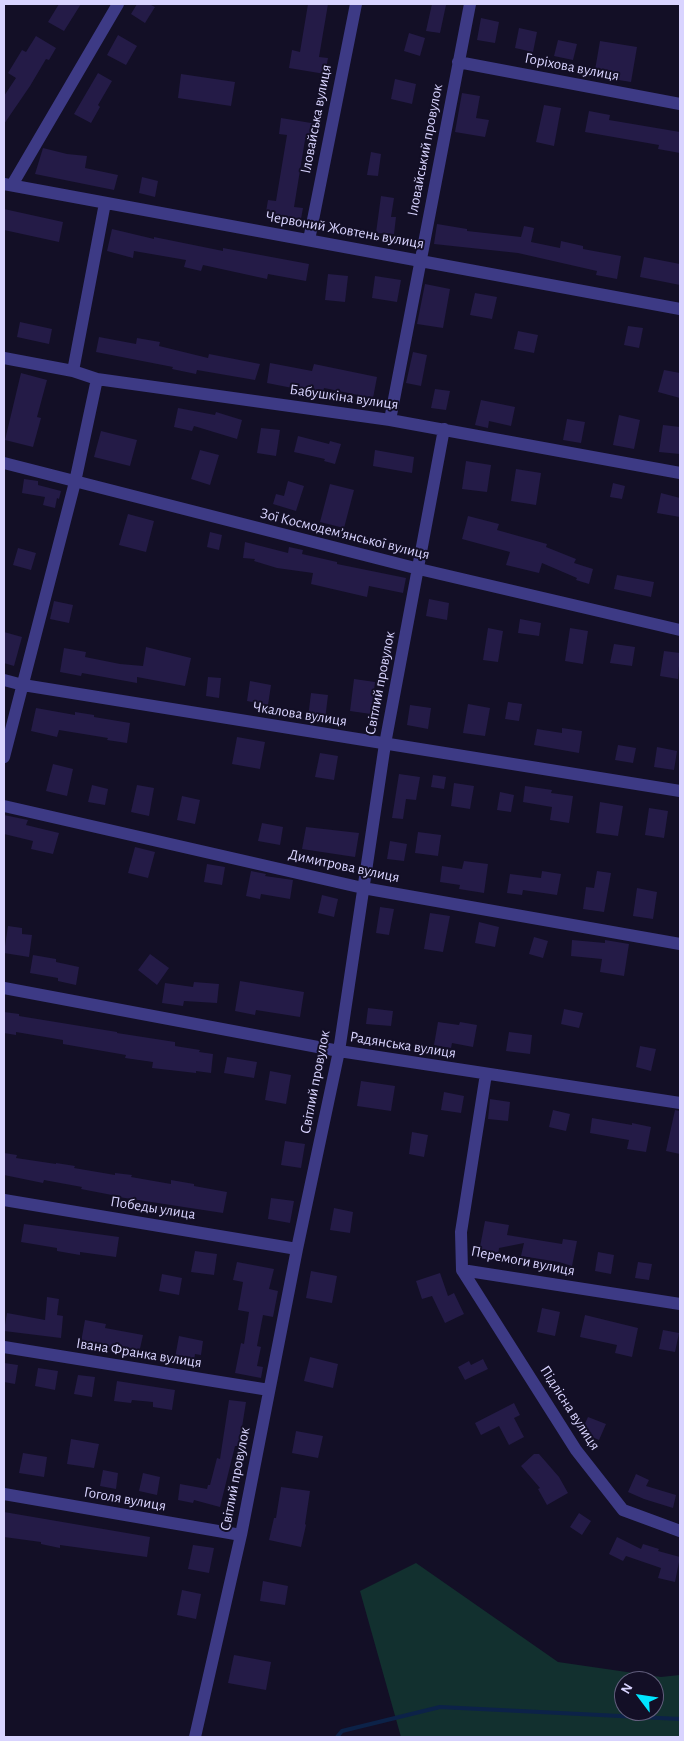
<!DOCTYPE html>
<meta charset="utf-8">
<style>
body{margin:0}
#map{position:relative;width:684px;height:1741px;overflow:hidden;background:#130f26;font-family:"Alegreya Sans",sans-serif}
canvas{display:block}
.frame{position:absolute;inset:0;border:5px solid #d9d4ff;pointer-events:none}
.north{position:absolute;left:614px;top:1671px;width:50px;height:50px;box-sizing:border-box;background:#130f26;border:1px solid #625e7d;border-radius:50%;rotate:301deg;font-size:14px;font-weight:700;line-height:20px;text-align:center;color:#d9d4ff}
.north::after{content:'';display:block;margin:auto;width:18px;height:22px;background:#00e5ff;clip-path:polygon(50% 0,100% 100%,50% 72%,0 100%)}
</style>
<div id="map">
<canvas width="684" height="1741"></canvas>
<div class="frame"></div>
<div class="north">N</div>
</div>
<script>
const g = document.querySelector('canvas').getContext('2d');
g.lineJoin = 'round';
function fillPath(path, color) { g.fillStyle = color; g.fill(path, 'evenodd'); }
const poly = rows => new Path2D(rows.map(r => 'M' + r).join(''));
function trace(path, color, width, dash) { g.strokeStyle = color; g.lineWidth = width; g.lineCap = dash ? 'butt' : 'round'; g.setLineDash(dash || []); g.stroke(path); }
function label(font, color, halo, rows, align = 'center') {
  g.font = font + ' "Alegreya Sans",sans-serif'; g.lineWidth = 4; g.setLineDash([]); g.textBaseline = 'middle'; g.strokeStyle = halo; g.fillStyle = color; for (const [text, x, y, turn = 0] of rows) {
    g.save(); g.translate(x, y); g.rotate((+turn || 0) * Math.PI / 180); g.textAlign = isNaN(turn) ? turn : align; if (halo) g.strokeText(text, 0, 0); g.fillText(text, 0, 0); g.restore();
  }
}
fillPath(poly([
 [416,1563,558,1662,661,1677,680,1675,680,1737,401,1737,360,1591],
 [624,1681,654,1681,654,1711,624,1711]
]), '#12302f');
trace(poly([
 [337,1737,342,1731,440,1707,680,1719]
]), '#0c2248', 4);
fillPath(poly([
 [59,4,81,4,64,31,48,22],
 [137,4,149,4,155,7,145,23,131,14],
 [308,4,328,4,319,57,328,58,325,74,289,68,292,50,300,52],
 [432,4,446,5,440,33,426,31],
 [481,18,499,22,495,43,477,40],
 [519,28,537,32,533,52,515,48],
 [409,33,425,38,420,56,404,51],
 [118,35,137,46,126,65,107,55],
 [36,36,56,48,49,60,46,59,30,86,4,124,4,96,16,78,8,73,22,50,26,52],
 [558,40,577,44,573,60,554,56],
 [600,41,637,47,631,82,594,76],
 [98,73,112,81,98,105,100,107,91,123,74,114],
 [181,74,235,82,231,106,178,98],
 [395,79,416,84,412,104,391,99],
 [462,93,480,96,476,118,489,120,485,137,455,132],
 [544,105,561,108,554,146,536,142],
 [589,111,610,115,609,120,680,132,680,153,658,149,659,145,585,132],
 [281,118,317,124,314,142,305,140,294,207,303,208,300,224,265,218,268,200,276,201,287,135,279,134],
 [43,148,67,154,87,156,85,168,118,175,114,190,35,174],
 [371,152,381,154,378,176,367,175],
 [142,177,158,181,155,197,139,193],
 [381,196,394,198,391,217,396,217,394,234,376,233],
 [4,209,63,222,59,242,4,230],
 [437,224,467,229,467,231,521,237,524,226,534,228,531,242,560,248,561,241,583,246,583,249,621,256,617,279,596,275,597,271,518,253,434,244],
 [112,229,154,239,154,237,223,251,223,248,309,264,306,281,268,274,267,279,203,265,201,271,184,267,186,260,134,251,133,258,107,251],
 [644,257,680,264,680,285,640,277],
 [328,274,348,276,345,302,325,300],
 [375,276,401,280,397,302,372,298],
 [425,284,450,289,443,328,417,324],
 [475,293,497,297,492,319,470,315],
 [20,322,52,329,49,344,17,337],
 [628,326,643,328,639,348,624,345],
 [518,331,538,335,534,353,514,349],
 [99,337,136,344,137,338,160,342,159,346,208,358,209,354,260,364,255,380,197,370,196,374,172,369,173,367,96,352],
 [413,352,427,355,421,386,406,383],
 [270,363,312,371,314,364,377,377,373,398,324,388,323,394,267,383],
 [664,370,680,373,680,398,658,392],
 [21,373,47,380,37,417,41,418,33,447,5,440],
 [435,389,450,391,446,410,431,408],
 [481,400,515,407,511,426,489,421,488,428,475,425],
 [178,408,215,415,216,412,242,420,237,439,194,426,192,431,174,427],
 [619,415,640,420,634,449,613,445],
 [567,419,585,422,581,443,563,440],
 [663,425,680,427,680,454,659,452],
 [261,428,280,430,276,456,257,453],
 [101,431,137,440,130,466,94,457],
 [298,436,329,444,330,441,341,444,335,464,324,461,325,459,294,452],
 [200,450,219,455,210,485,191,479],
 [375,450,414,457,412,473,373,466],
 [466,461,491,465,487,492,462,489],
 [516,469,541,473,536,505,511,501],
 [24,479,38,481,38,485,61,491,59,499,57,498,55,508,43,505,45,497,22,493],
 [288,481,304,486,296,511,273,504,276,494,284,496],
 [613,483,625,486,622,499,610,497],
 [330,484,354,490,344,528,320,522],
 [661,493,680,498,680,517,657,513],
 [128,514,154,521,146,552,119,545],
 [468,516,499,524,497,530,547,544,546,547,576,559,574,563,593,569,589,584,576,580,577,578,542,563,539,573,506,565,510,552,462,539],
 [210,532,222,535,219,550,207,547],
 [245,542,288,553,289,547,303,550,302,554,337,562,337,564,406,578,403,593,369,586,367,597,311,584,313,573,277,568,254,561,255,559,243,558],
 [18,548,36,553,31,570,13,565],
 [617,575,654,582,651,597,614,589],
 [429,599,449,603,447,620,426,616],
 [54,601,73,605,69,623,50,619],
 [520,619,541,623,539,636,518,633],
 [488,628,503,631,498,662,483,660],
 [570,628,588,631,583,664,565,661],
 [4,632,22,637,14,666,4,663],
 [614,644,635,647,632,666,610,663],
 [146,647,191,658,185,686,137,677,137,683,82,673,81,676,60,672,64,648,86,652,85,657,120,664,143,666],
 [664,651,680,653,678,679,660,676],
 [208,677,221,678,219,698,206,696],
 [354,679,375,682,371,714,350,711],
 [250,681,271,685,268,705,247,701],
 [311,693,328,695,325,720,308,718],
 [508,702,522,704,519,721,505,719],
 [468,704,490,708,485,736,463,733],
 [410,705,431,708,428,729,407,725],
 [36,708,75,715,75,712,94,715,94,717,130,723,127,743,107,740,108,738,59,730,57,737,31,731],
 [562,728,582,731,579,753,534,745,537,729,562,733],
 [237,737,265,742,260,769,232,764],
 [618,745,636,748,633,763,615,760],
 [657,747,677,751,674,770,654,767],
 [320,753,338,756,334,780,315,777],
 [53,764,73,769,67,796,46,791],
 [399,774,420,777,416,800,406,799,403,819,392,818],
 [433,775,446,777,444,789,431,787],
 [454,783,474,786,470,809,451,806],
 [92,785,108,789,105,805,88,802],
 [137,785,154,788,149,816,131,812],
 [525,786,552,790,551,793,573,796,569,823,550,820,552,807,523,802],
 [500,792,514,795,511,812,497,810],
 [182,796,200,800,195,824,177,820],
 [600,802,623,806,618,836,596,833],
 [649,808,668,811,664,838,645,835],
 [4,815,28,820,26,825,59,833,53,854,31,849,33,841,4,834],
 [262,823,283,827,280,845,258,841],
 [306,827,359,833,355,857,302,849],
 [418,832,441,835,438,856,415,853],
 [390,841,407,844,404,861,387,859],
 [135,847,155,852,148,878,128,873],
 [464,861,488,864,484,893,459,889,460,885,440,882,442,866,462,869],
 [207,864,225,867,222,885,204,882],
 [251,871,266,874,265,876,293,880,290,899,261,894,260,899,246,896],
 [542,871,561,874,557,895,523,890,522,895,507,893,510,874,541,878],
 [597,871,611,873,604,912,583,909,586,887,594,888],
 [637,888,657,892,653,919,633,916],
 [322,895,338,899,334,917,318,913],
 [380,907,394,909,389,935,376,933],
 [430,913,450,916,443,952,424,949],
 [479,922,499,927,495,947,475,943],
 [8,926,22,928,22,934,32,935,29,957,4,953],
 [534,937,548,941,543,958,529,954],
 [572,940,605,943,605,940,629,944,624,976,600,972,602,959,571,956],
 [150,954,169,968,157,985,138,970],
 [33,955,56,959,56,962,79,967,76,985,58,981,58,978,30,973],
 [240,981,304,992,300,1017,256,1010,255,1015,235,1011],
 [194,982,219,984,217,1003,184,1001,183,1006,162,1003,165,983,193,987],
 [368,1008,393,1011,391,1026,366,1024],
 [564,1009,583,1013,579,1028,561,1024],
 [4,1012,19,1014,19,1016,117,1032,117,1033,175,1042,175,1046,200,1050,199,1052,213,1054,211,1073,196,1071,196,1073,152,1068,153,1062,125,1058,126,1055,63,1044,63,1040,16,1032,16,1035,4,1033],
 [438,1022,459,1025,460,1022,477,1025,473,1047,452,1043,451,1048,434,1045],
 [509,1032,532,1035,530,1054,506,1051],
 [640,1046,656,1049,651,1071,636,1067],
 [227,1057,257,1062,254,1078,224,1073],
 [270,1071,291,1075,286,1104,265,1100],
 [361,1081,395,1086,391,1111,357,1106],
 [444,1092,464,1096,461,1113,441,1110],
 [490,1099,510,1102,508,1121,488,1119],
 [553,1110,570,1114,566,1131,549,1127],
 [675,1110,680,1111,680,1154,666,1151],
 [592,1118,632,1125,632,1123,651,1127,646,1152,627,1149,629,1140,590,1133],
 [412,1132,428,1135,424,1157,409,1154],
 [285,1141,305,1144,301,1168,281,1165],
 [4,1153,17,1155,16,1158,56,1164,56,1163,75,1166,74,1168,115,1175,115,1173,132,1175,131,1177,171,1184,171,1180,194,1184,194,1186,227,1192,223,1213,112,1196,112,1195,81,1189,82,1187,44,1180,43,1183,4,1175],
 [271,1198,294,1201,290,1223,268,1219],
 [334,1208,353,1212,350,1233,330,1230],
 [485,1221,509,1225,507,1235,562,1244,563,1239,577,1241,572,1266,559,1262,521,1256,524,1243,499,1248,498,1255,479,1252],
 [24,1224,119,1237,116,1257,80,1252,80,1255,57,1251,57,1248,21,1242],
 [195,1251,217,1254,214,1275,191,1272],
 [598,1252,614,1255,611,1274,595,1271],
 [237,1262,274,1269,269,1289,278,1291,273,1317,263,1315,257,1346,261,1347,257,1366,263,1367,261,1378,235,1373,241,1343,244,1344,249,1312,238,1310,243,1282,233,1280],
 [638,1262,652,1264,649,1280,635,1278],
 [311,1271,337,1276,332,1303,306,1298],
 [440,1273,448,1296,454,1293,464,1314,445,1323,432,1296,422,1299,416,1281],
 [162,1274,182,1278,179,1295,159,1291],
 [47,1297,59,1299,57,1315,63,1316,61,1338,4,1331,7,1313,45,1320],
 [542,1308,560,1312,555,1336,537,1332],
 [585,1315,638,1328,632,1357,615,1353,617,1345,580,1337],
 [85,1320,106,1324,105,1328,143,1335,139,1353,81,1342],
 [663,1330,679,1333,675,1352,659,1349],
 [179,1336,203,1341,201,1355,195,1354,194,1362,175,1358],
 [310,1357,338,1364,333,1388,304,1381],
 [483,1359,488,1369,465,1380,458,1367,469,1361,471,1365],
 [4,1363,18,1365,15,1384,4,1382],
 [38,1368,58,1371,55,1390,35,1386],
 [78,1375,95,1377,92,1397,74,1394],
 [117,1381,175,1390,172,1410,153,1407,153,1402,132,1400,131,1403,114,1401],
 [229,1400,246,1402,239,1446,235,1446,220,1507,194,1500,193,1503,178,1500,180,1484,207,1489,208,1485,210,1485,217,1458,220,1459],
 [514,1403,520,1415,514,1418,524,1437,509,1445,499,1426,481,1435,475,1423],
 [588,1417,606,1424,599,1440,581,1432],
 [296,1431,323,1436,318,1458,292,1453],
 [71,1439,99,1444,94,1468,67,1464],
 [23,1453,47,1457,44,1477,19,1473],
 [534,1454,539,1454,559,1477,568,1493,547,1505,538,1489,540,1488,521,1466],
 [103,1470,118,1473,116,1489,100,1486],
 [143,1473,160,1477,157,1495,139,1491],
 [636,1474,649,1480,646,1486,676,1495,673,1508,644,1499,628,1492],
 [281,1487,310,1491,305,1524,306,1525,301,1547,269,1540,274,1518,276,1518],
 [4,1512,150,1537,147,1557,60,1545,60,1548,41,1544,41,1542,4,1537],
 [579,1513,591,1521,582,1535,570,1527],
 [617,1537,641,1549,643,1544,659,1549,658,1551,680,1557,675,1582,658,1578,661,1568,626,1556,623,1561,609,1554],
 [193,1545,214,1548,209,1573,188,1569],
 [263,1581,288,1586,285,1605,260,1601],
 [182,1590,201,1594,196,1619,177,1615],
 [234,1655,271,1662,266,1690,228,1683]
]), '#241b47');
trace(poly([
 [458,62,680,104],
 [4,184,680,309],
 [12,185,118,4],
 [309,240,356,4],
 [4,358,73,371,97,379,390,420,680,473],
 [73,371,105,203],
 [390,420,470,4],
 [4,463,419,569,680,630],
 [4,680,23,685,680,791],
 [4,757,75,482,97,379],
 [4,806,363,888,680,944],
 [4,988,339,1051,680,1103],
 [486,1074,461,1232,462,1270,680,1304],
 [4,1200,297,1249],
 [462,1270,576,1450,623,1510,680,1531],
 [4,1347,269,1390],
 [4,1494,241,1535],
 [195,1737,241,1535,297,1249,339,1051,385,744,444,429]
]), '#3d3a85', 12);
label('15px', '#d9d4ff', '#130f26', [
 ["Горіхова вулиця",572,67,11],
 ["Іловайська вулиця",316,119,-79],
 ["Іловайський провулок",425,150,-79],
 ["Червоний Жовтень вулиця",345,230,10],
 ["Бабушкіна вулиця",344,397,8],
 ["Зої Космодем’янської вулиця",345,534,14],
 ["Світлий провулок",380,683,-79],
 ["Чкалова вулиця",300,714,9],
 ["Димитрова вулиця",344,866,12],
 ["Радянська вулиця",403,1045,9],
 ["Світлий провулок",315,1082,-79],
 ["Победы улица",153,1208,9],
 ["Перемоги вулиця",523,1261,11],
 ["Івана Франка вулиця",139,1353,9],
 ["Підлісна вулиця",570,1408,57],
 ["Світлий провулок",235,1479,-79],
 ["Гоголя вулиця",125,1499,10]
]);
</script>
